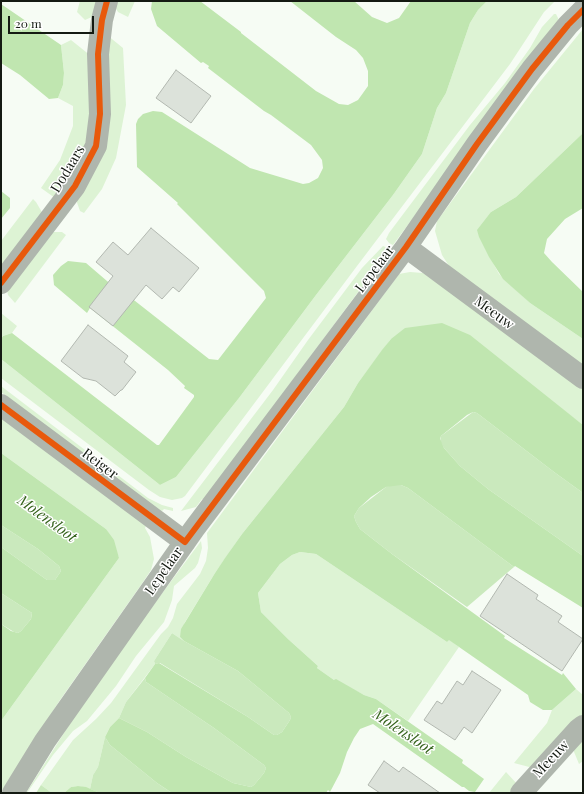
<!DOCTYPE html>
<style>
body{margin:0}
#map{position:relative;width:584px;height:794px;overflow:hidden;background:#f6fcf4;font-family:"Playfair Display",serif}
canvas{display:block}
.frame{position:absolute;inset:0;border:2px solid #141a12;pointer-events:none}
.scale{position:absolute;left:8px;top:16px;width:86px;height:18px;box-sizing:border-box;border:2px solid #141a12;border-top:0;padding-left:5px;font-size:12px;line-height:14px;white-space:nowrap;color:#141a12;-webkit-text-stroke:3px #fff;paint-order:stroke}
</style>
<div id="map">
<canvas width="584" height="794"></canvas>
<div class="frame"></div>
<div class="scale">20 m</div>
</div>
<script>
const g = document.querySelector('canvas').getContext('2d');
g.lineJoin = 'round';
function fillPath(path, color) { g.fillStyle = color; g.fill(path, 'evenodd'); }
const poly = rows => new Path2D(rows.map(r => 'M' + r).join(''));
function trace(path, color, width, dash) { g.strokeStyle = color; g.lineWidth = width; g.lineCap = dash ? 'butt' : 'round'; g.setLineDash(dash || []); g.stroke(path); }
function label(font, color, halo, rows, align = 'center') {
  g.font = font + ' "Playfair Display",serif'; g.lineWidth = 3; g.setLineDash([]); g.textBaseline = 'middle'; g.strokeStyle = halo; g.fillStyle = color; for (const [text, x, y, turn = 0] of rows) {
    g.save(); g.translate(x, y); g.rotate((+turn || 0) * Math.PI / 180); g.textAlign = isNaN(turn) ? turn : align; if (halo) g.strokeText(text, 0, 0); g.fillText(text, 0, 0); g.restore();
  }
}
fillPath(poly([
 [80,1,99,1,94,16,85,20,77,12],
 [116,1,135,1,128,17,118,12,114,5],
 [487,1,555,1,544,12,510,64,357,266,185,496,182,498,172,500,160,497,149,490,1,378,1,359,160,485,176,477,239,398,316,295,393,195,422,154,437,108,446,93,470,23,478,10],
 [554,14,556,14,558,18,559,24,543,42,393,245,389,243,386,239,389,233,470,125,505,83,530,48,542,27],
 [583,29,583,133,516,197,491,212,485,248,499,274,530,303,583,339,583,368,449,266,442,255,435,231,437,221,443,213,534,89],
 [107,35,123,48,126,105,116,158,102,189,84,213,80,211,75,197],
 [71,40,91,56,93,81,87,145,55,198,41,188,60,160,73,126,73,106,58,98,63,85,64,73,61,45],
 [33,199,36,202,43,214,1,268,1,241],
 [49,232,62,232,66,235,15,303,8,295,6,287],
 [383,246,390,249,204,500,202,499,196,507,181,511,273,390,308,340,362,268],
 [410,272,423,273,521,342,583,389,583,425,546,397,391,339,358,383,344,407,242,534,215,573,185,622,180,637,184,641,172,633,154,661,155,664,126,702,119,718,110,727,105,737,98,767,93,775,90,789,78,786,71,787,64,793,52,793,41,785,73,740,96,719,111,703,161,634,168,627,173,618,177,604,200,574,206,561,208,548,207,533,399,274],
 [1,313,17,326,12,333,3,336,1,339],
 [1,386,148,498,162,505,173,508,173,511,164,509,162,511,160,510,152,505,1,392],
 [1,418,146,526,145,528,150,537,154,559,151,570,141,585,60,700,1,792,1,721,119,558,106,529,1,453],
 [201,541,202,548,198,563,195,568,174,586,172,600,164,622,136,656,116,686,87,721,73,731,53,755,27,793,26,793,83,703,134,631],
 [300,552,316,554,447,642,449,639,459,647,408,721,376,699,364,695,334,680,317,668,318,666,288,639,261,612,258,593,280,564,292,555],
 [576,689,583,695,583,718,533,768,514,763,547,723,552,710],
 [583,736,583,761,579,764,572,747],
 [506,772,518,785,512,793,489,793]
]), '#ddf3d4');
fillPath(poly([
 [473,412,477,413,554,472,583,493,583,556,488,489,460,466,444,448,440,441,441,436],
 [392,485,401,485,408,488,514,567,467,607,392,554,360,529,356,522,354,516,359,508,386,487],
 [1,525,38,549,59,566,61,571,55,580,47,580,1,547],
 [1,593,32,613,31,619,21,631,18,633,14,632,1,624],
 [172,633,184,641,238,671,289,713,291,717,290,720,282,732,277,735,274,735,248,717,160,663,155,664,154,661],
 [145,678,146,682,149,684,214,728,264,765,266,768,264,773,254,785,251,787,233,783,186,757,147,732,119,718,126,702],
 [105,737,110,745,157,783,172,793,100,793,90,789,93,775,98,767],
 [41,785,52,793,36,793]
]), '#cae9bd');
fillPath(poly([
 [152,1,200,1,241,32,241,33,316,91,339,104,348,105,358,100,368,86,368,71,363,58,356,50,336,37,290,1,354,1,372,17,387,23,399,18,411,1,487,1,478,10,470,23,446,93,437,108,422,154,393,195,316,295,239,398,176,477,160,485,1,359,1,339,3,336,12,333,157,445,159,445,194,397,194,395,184,388,185,386,168,370,90,308,87,313,54,285,53,275,61,266,68,261,86,263,128,299,130,297,209,359,218,360,266,298,264,291,177,204,178,203,137,167,136,124,138,119,143,114,153,111,162,112,250,168,303,184,309,183,318,178,323,168,322,160,311,145,271,115,264,111,208,68,209,66,203,62,201,63,157,26,151,9],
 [1,4,61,45,64,73,63,85,58,98,49,99,20,75,1,63],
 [583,133,583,208,565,219,547,239,544,253,552,262,583,292,583,339,530,303,503,279,489,257,479,237,477,230,491,212,516,197],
 [1,191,10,198,10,208,1,219],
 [442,323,470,335,583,425,583,493,554,472,477,413,473,412,467,415,441,436,440,439,444,448,460,466,488,489,583,556,583,608,515,566,514,567,408,488,401,485,386,487,371,497,359,508,354,516,356,522,360,529,392,554,505,636,504,638,562,675,563,673,576,689,552,710,543,710,530,702,528,695,449,640,447,642,316,554,300,552,292,555,280,564,258,593,261,612,288,639,318,666,317,668,334,680,336,679,364,695,376,699,463,760,462,763,484,779,475,792,469,791,464,787,462,787,373,724,360,729,354,738,347,752,340,773,330,792,328,790,326,793,172,793,157,783,110,745,105,737,110,727,119,718,147,732,186,757,233,783,251,787,254,785,264,773,266,768,264,765,214,728,149,684,146,682,145,678,155,664,159,663,248,717,274,735,277,735,282,732,290,720,291,717,289,713,238,671,184,641,180,637,181,629,215,573,225,558,242,534,344,407,358,383,382,350,391,339,405,328],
 [1,453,106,529,114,540,119,558,1,721,1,624,11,631,18,633,21,631,31,619,32,613,1,593,1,547,47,580,55,580,61,571,59,566,38,549,1,525],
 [78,786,86,787,100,793,64,793,71,787]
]), '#c0e6b0');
const building = poly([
 [176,70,211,96,191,123,156,98,176,70],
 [151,228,199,268,179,292,173,287,162,299,146,285,113,326,89,307,113,276,96,262,113,242,128,255,151,228],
 [88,325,128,356,124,362,136,372,122,390,121,390,115,396,96,381,83,378,61,361,88,325],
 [507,574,538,595,536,599,562,616,558,622,583,639,562,671,480,616,507,574],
 [472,671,501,690,472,733,464,727,455,740,424,720,437,701,442,704,457,681,463,685,472,671],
 [384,761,399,772,403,767,440,793,380,793,368,785,384,761]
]);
fillPath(building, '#dce2da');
trace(building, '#b2b8b0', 1);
trace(poly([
 [406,247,583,378],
 [1,283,75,186,96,146,100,114,98,54,102,20,107,1],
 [1,405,185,542],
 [13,793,45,741,194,529,406,247,477,144,532,69,568,25,583,10],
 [521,793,579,729,583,726]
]), '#afb6ad', 22);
trace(poly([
 [1,283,75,186,96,146,100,114,98,54,102,20,107,1],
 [1,405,185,542,406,247,477,144,532,69,568,25,583,10]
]), '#e8590c', 6);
label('14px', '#141a12', '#fff', [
 ["Dodaars",68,169,-59],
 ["Lepelaar",375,269,-53],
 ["Meeuw",494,313,36],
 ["Reiger",100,464,37],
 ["Lepelaar",164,571,-55],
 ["Meeuw",551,759,-47]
]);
label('italic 15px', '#36641d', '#fff', [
 ["Molensloot",47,519,36],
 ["Molensloot",403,732,34]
]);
</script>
